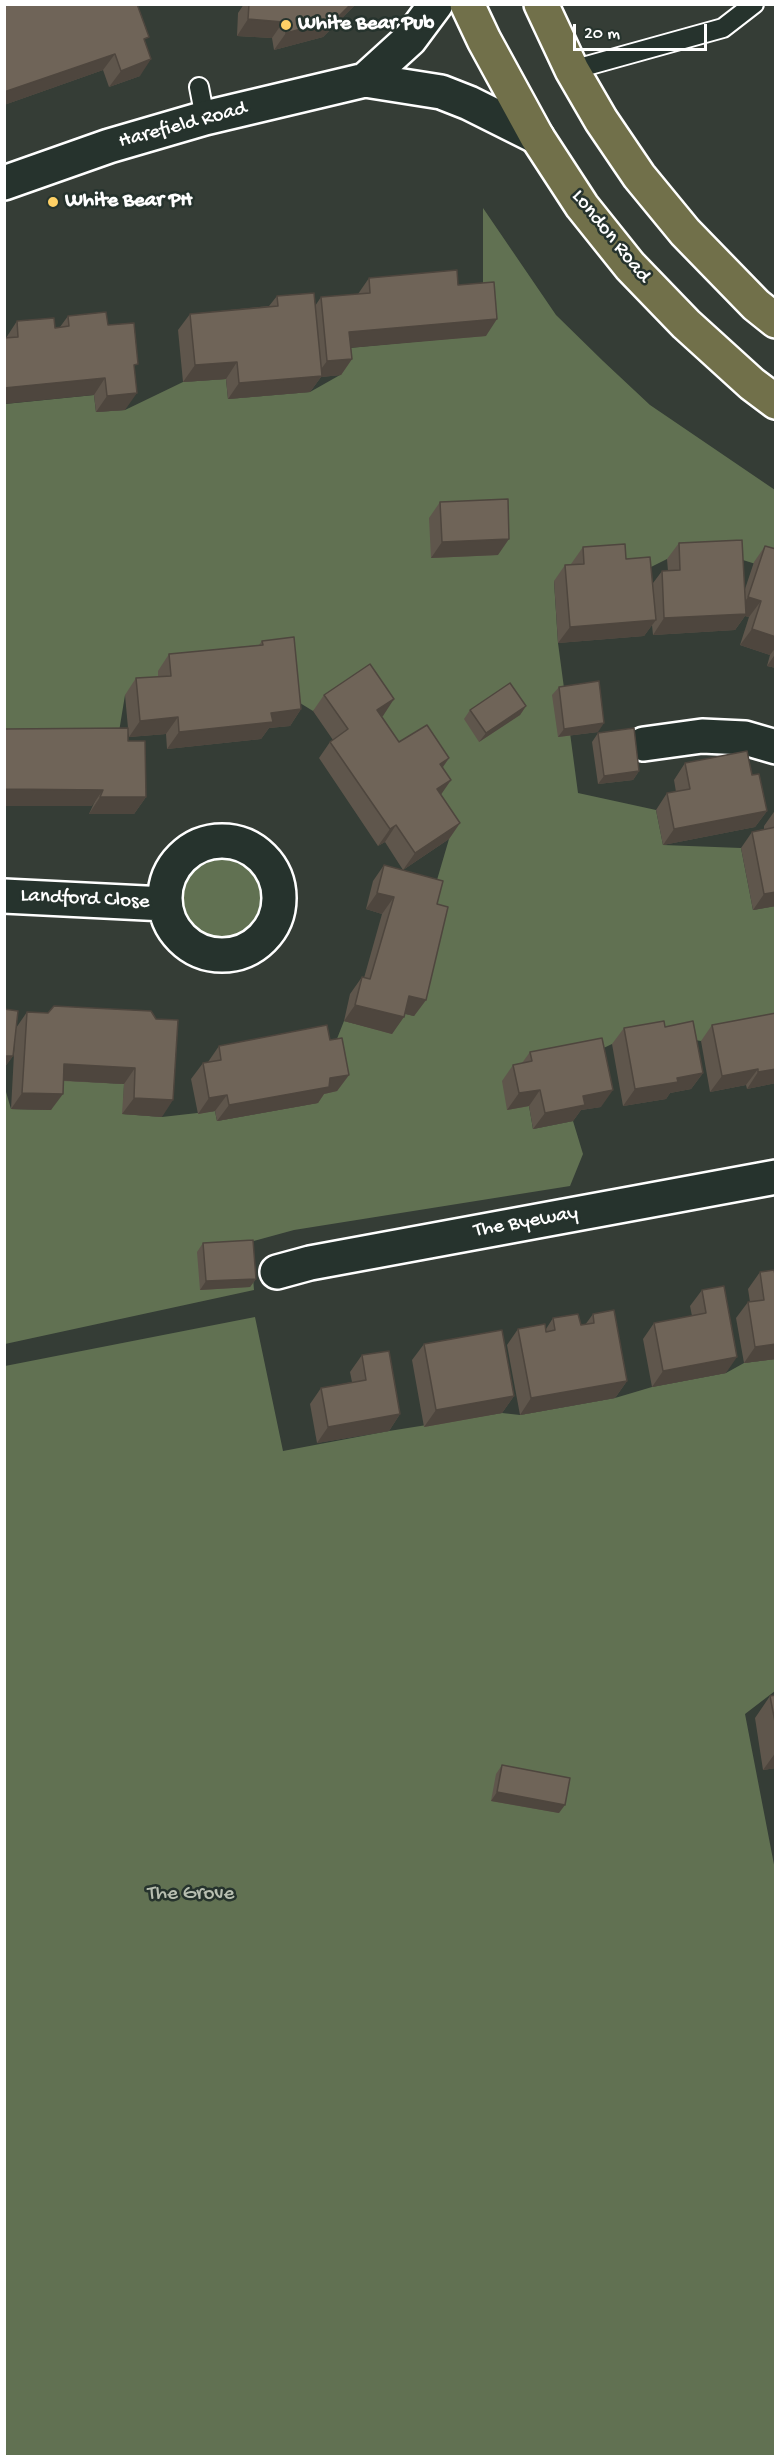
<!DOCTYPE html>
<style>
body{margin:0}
#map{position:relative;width:780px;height:2461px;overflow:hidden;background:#353d36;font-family:"Gochi Hand",sans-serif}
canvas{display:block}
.frame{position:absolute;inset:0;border:6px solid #fff;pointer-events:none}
.scale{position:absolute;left:573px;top:24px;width:134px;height:27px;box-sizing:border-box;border:3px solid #fff;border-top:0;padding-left:8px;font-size:18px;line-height:21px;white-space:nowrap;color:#fff;-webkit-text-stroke:4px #26332d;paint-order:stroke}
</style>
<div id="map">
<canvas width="780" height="2461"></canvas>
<div class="frame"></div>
<div class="scale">20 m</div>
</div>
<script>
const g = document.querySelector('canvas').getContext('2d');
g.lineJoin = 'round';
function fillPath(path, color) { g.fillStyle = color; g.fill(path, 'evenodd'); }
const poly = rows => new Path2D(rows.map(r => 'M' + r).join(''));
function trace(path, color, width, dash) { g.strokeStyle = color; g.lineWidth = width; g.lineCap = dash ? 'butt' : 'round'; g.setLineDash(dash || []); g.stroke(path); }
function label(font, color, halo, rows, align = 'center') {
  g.font = font + ' "Gochi Hand",sans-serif'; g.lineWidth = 5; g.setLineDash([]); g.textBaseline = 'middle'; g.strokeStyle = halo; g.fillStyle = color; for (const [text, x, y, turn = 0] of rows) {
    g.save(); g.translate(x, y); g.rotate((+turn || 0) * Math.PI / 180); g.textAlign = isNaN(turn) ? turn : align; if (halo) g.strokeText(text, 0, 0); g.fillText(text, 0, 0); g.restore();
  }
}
fillPath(poly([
 [483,208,556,315,603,361,650,405,775,490,775,570,730,556,667,559,639,573,554,581,558,643,578,793,656,810,663,845,741,848,753,910,775,906,775,1027,701,1041,682,1038,612,1044,591,1054,529,1106,533,1129,573,1121,583,1154,570,1186,294,1230,250,1242,254,1290,5,1344,4,1085,11,1109,51,1110,53,1080,124,1084,123,1114,162,1117,215,1111,217,1121,317,1103,331,1054,344,1021,392,1033,398,1012,414,1016,432,897,449,839,388,759,358,680,313,711,287,695,158,671,159,692,125,695,117,744,5,745,5,404,94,395,96,412,125,410,183,382,226,379,228,399,310,392,340,375,338,349,486,335,483,298],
 '180 899a42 42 0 1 1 84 0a42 42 0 1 1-84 0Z',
 [255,1317,283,1451,389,1431,502,1413,520,1415,615,1398,652,1387,726,1373,744,1363,775,1359,775,1691,745,1714,776,1875,775,2456,5,2456,5,1366]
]), '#617152');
const lane = poly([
 [572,70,723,28,754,4],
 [199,87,205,118]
]);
const street = poly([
 [644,744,702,736,745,738,776,747],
 '165 898a57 57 0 1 1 114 0a57 57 0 1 1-114 0Z',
 [4,896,165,904],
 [277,1272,310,1263,776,1177]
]);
const secondary = poly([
 [365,80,410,39,436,4],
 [4,183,109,146,205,118,365,80,441,92,469,103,537,137]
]);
const primary = poly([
 [467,4,484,40,537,137,582,206,630,266,686,324,752,384,776,402],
 [541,4,572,70,601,120,639,176,685,232,756,305,776,321]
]);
trace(lane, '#fff', 22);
trace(street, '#fff', 38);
trace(secondary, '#fff', 38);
trace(primary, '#fff', 38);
trace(lane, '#26332d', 18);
trace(street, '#26332d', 33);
trace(secondary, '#26332d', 33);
trace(primary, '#71704a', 33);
fillPath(poly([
 [4,4,145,43,140,76,109,87,103,70,4,105],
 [244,4,356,4,323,37,274,50,272,38,237,36,238,13],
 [369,278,458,285,486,336,351,347,352,359,341,375,321,377,310,392,228,399,226,379,183,382,178,330,190,314,269,306,277,296,315,306,321,297,358,294],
 [68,316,108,325,134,370,125,410,96,412,94,395,6,338,17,321,55,328,60,327],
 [440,502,498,555,431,558,429,518],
 [679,543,745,589,754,562,765,546,776,549,776,668,767,666,770,655,740,645,749,617,745,616,735,630,653,635,652,625,644,636,558,643,554,581,565,565,571,564,583,547,626,559,653,583,662,571,668,571,667,559],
 [262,641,301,709,290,726,269,728,261,739,167,749,166,734,129,737,128,732,128,741,146,797,134,814,89,814,128,728,125,695,136,678,158,677,158,671,169,654,259,645],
 [559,687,598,732,558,737,552,695],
 [324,695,383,716,382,716,399,742,449,758,443,767,451,780,441,794,460,823,449,839,403,870,385,842,378,846,319,758,330,742,333,740,313,711],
 [526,706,520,715,479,742,464,719,470,710],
 [598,733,639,771,633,780,598,784,592,742],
 [685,763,752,775,767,811,755,827,663,845,656,810,667,793,676,792,674,780],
 [776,809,776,906,753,910,741,848,752,832,764,829,764,826],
 [384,865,437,904,426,1000,414,1016,405,1014,392,1034,344,1021,350,994,362,977,364,978,382,914,366,909,373,881],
 [105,1008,162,1117,122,1114,124,1084,63,1081,51,1110,11,1109,15,1035,13,1056,4,1068,4,1009,16,1028,27,1012,48,1013],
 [776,1013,776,1083,747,1089,746,1085,710,1092,701,1041,712,1025],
 [665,1027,703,1073,691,1089,670,1093,666,1099,623,1106,612,1044,624,1028],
 [330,1040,349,1075,337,1091,324,1094,318,1103,217,1121,215,1111,198,1114,191,1079,203,1063,208,1062,219,1046],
 [530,1052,601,1107,581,1110,573,1121,533,1129,529,1106,507,1110,502,1081,513,1065,522,1063],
 [203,1243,256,1279,250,1287,200,1290,197,1252],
 [760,1272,776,1276,776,1359,744,1363,736,1318,748,1302,750,1302,748,1289],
 [702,1290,726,1373,652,1387,643,1339,654,1323,692,1316,690,1306],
 [593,1314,627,1381,615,1398,520,1415,507,1345,518,1329,546,1329,553,1318,581,1325,585,1325],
 [424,1344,514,1396,502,1413,424,1427,412,1360],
 [362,1355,400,1414,389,1431,317,1443,310,1404,321,1388,352,1382,350,1372],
 [776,1695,776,1768,763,1770,755,1718,770,1696],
 [502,1765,559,1813,491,1801,496,1774]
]), '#5f564c');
fillPath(poly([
 [351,4,356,4,323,37,274,50,286,33],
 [248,19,283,22,272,38,237,36],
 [115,54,103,70,4,105,4,92],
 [151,59,140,76,109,87,121,71],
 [497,319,486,336,338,349,349,332],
 [352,359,341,375,321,377,310,392,228,399,239,383,316,376,327,361],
 [237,362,226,379,183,382,195,365],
 [105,378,94,395,4,404,4,388],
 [137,393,125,410,96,412,107,396],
 [509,539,498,555,431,558,442,542],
 [748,597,761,601,749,617,745,616,735,630,653,635,664,618,737,613],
 [656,620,644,636,558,643,570,627],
 [752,629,776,637,776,647,770,655,740,645],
 [776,653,776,668,767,666],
 [394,699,383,716,366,727,377,710],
 [526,706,520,715,479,742,486,733],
 [301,709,290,726,269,728,261,739,167,749,179,732,271,713],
 [178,717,166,734,129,737,140,721],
 [604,723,598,732,558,737,564,729],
 [449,758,438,774,440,764],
 [639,771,633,780,598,784,604,776],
 [451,780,440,796,437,789],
 [4,789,103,790,92,806,4,806],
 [100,797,146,797,134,814,89,814],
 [767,811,755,827,663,845,674,829],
 [460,823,449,839,403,870,415,853],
 [396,825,385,842,378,846,390,829],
 [776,892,776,906,753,910,764,894],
 [377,893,394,897,382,914,366,909],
 [409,996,426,1000,414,1016,398,1012],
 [355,1005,404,1017,392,1034,344,1021],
 [4,1056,13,1056,4,1068],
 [64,1064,135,1068,124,1084,53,1080],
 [758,1069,746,1085,710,1092,722,1076],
 [776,1069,776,1083,747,1089,758,1072],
 [703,1073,691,1089,670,1093,666,1099,623,1106,635,1089,677,1078],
 [349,1075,337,1091,324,1094,318,1103,217,1121,229,1105,330,1078],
 [540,1090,529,1106,507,1110,519,1093],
 [613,1090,601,1107,581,1110,573,1121,533,1129,545,1113,583,1096],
 [22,1093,63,1094,51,1110,11,1109],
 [227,1095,215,1111,198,1114,209,1098],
 [134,1098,173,1100,162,1117,122,1114],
 [256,1279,250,1287,200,1290,206,1281],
 [776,1344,776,1359,744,1363,755,1347],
 [737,1357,726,1373,652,1387,663,1371],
 [627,1381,615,1398,520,1415,531,1398],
 [514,1396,502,1413,424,1427,436,1410],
 [400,1414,389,1431,317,1443,328,1427],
 [776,1752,776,1768,763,1770],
 [497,1792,565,1805,559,1813,491,1801]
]), '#4e463e');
const building = poly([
 [4,4,137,4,149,37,144,39,151,59,121,71,115,54,4,92,4,4],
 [249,4,351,4,335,20,286,33,283,22,248,19,249,4],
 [457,270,458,285,494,282,497,319,349,332,352,359,327,361,321,297,370,293,369,278,457,270],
 [314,293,322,376,239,383,237,362,195,365,190,314,278,306,277,296,314,293],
 [106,312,108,325,134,323,138,364,134,365,137,393,107,396,105,378,4,388,4,338,18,337,17,321,54,318,55,328,69,326,68,316,106,312],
 [508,499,509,539,442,542,440,502,508,499],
 [742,540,746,614,664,618,662,571,680,570,679,543,742,540],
 [625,544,626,559,650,557,656,620,570,627,565,565,584,564,583,547,625,544],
 [765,546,776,549,776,637,752,629,761,601,748,597,765,546],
 [294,637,301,709,271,713,273,722,179,732,178,717,140,721,136,678,171,676,169,654,263,645,262,641,294,637],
 [370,664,394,699,377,710,399,742,427,725,449,758,440,764,451,780,437,789,460,823,415,853,396,825,390,829,330,742,348,729,324,695,370,664],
 [599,681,604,723,564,729,559,687,599,681],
 [510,683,526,706,486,733,470,710,510,683],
 [128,728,128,741,145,741,146,797,100,797,103,790,4,789,4,729,128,728],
 [634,728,639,771,604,776,598,733,634,728],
 [747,751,752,775,759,774,767,811,674,829,667,793,690,789,685,763,747,751],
 [776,827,776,892,764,894,752,832,776,827],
 [384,865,443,881,437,904,448,907,426,1000,409,996,404,1017,355,1005,362,977,370,979,394,897,377,893,384,865],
 [54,1006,151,1011,156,1019,178,1020,173,1100,134,1098,135,1068,64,1064,63,1094,22,1093,27,1012,48,1013,54,1006],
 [4,1009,18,1011,13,1056,4,1056,4,1009],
 [776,1013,776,1069,758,1072,758,1069,722,1076,712,1025,776,1013],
 [664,1021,665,1027,693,1021,703,1073,677,1078,678,1082,635,1089,624,1028,664,1021],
 [327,1025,330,1040,342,1038,349,1075,330,1078,329,1087,229,1105,227,1095,209,1098,203,1063,221,1060,219,1046,327,1025],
 [602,1038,613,1090,583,1096,585,1105,545,1113,540,1090,519,1093,513,1065,532,1061,530,1052,602,1038],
 [253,1240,256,1279,206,1281,203,1243,253,1240],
 [774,1270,776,1279,776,1344,755,1347,748,1302,764,1300,760,1272,774,1270],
 [724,1286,737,1357,663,1371,654,1323,706,1313,702,1290,724,1286],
 [614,1310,627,1381,531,1398,518,1329,545,1324,546,1332,555,1330,553,1318,578,1314,581,1325,594,1323,593,1314,614,1310],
 [502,1330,514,1396,436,1410,424,1344,502,1330],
 [389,1351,400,1414,328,1427,321,1388,366,1380,362,1355,389,1351],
 [776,1695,776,1727,770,1696,776,1695],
 [502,1765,570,1778,565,1805,497,1792,502,1765]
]);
fillPath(building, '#6f6458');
trace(building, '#4e463e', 1.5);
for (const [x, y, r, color] of [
 [286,25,6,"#ffd166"],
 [53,202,6,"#ffd166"]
]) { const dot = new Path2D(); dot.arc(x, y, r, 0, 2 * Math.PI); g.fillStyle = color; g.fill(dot); trace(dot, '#26332d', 2); }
label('bold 21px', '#fff', '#26332d', [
 ["White Bear Pub",298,25],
 ["White Bear PH",65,202]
], 'left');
label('21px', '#fff', '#26332d', [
 ["Harefield Road",183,126,-15],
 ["London Road",610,237,51],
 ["Landford Close",85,900,3],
 ["The Byeway",526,1223,-10]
]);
label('21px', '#b8bfb1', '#26332d', [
 ["The Grove",191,1895]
]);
</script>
